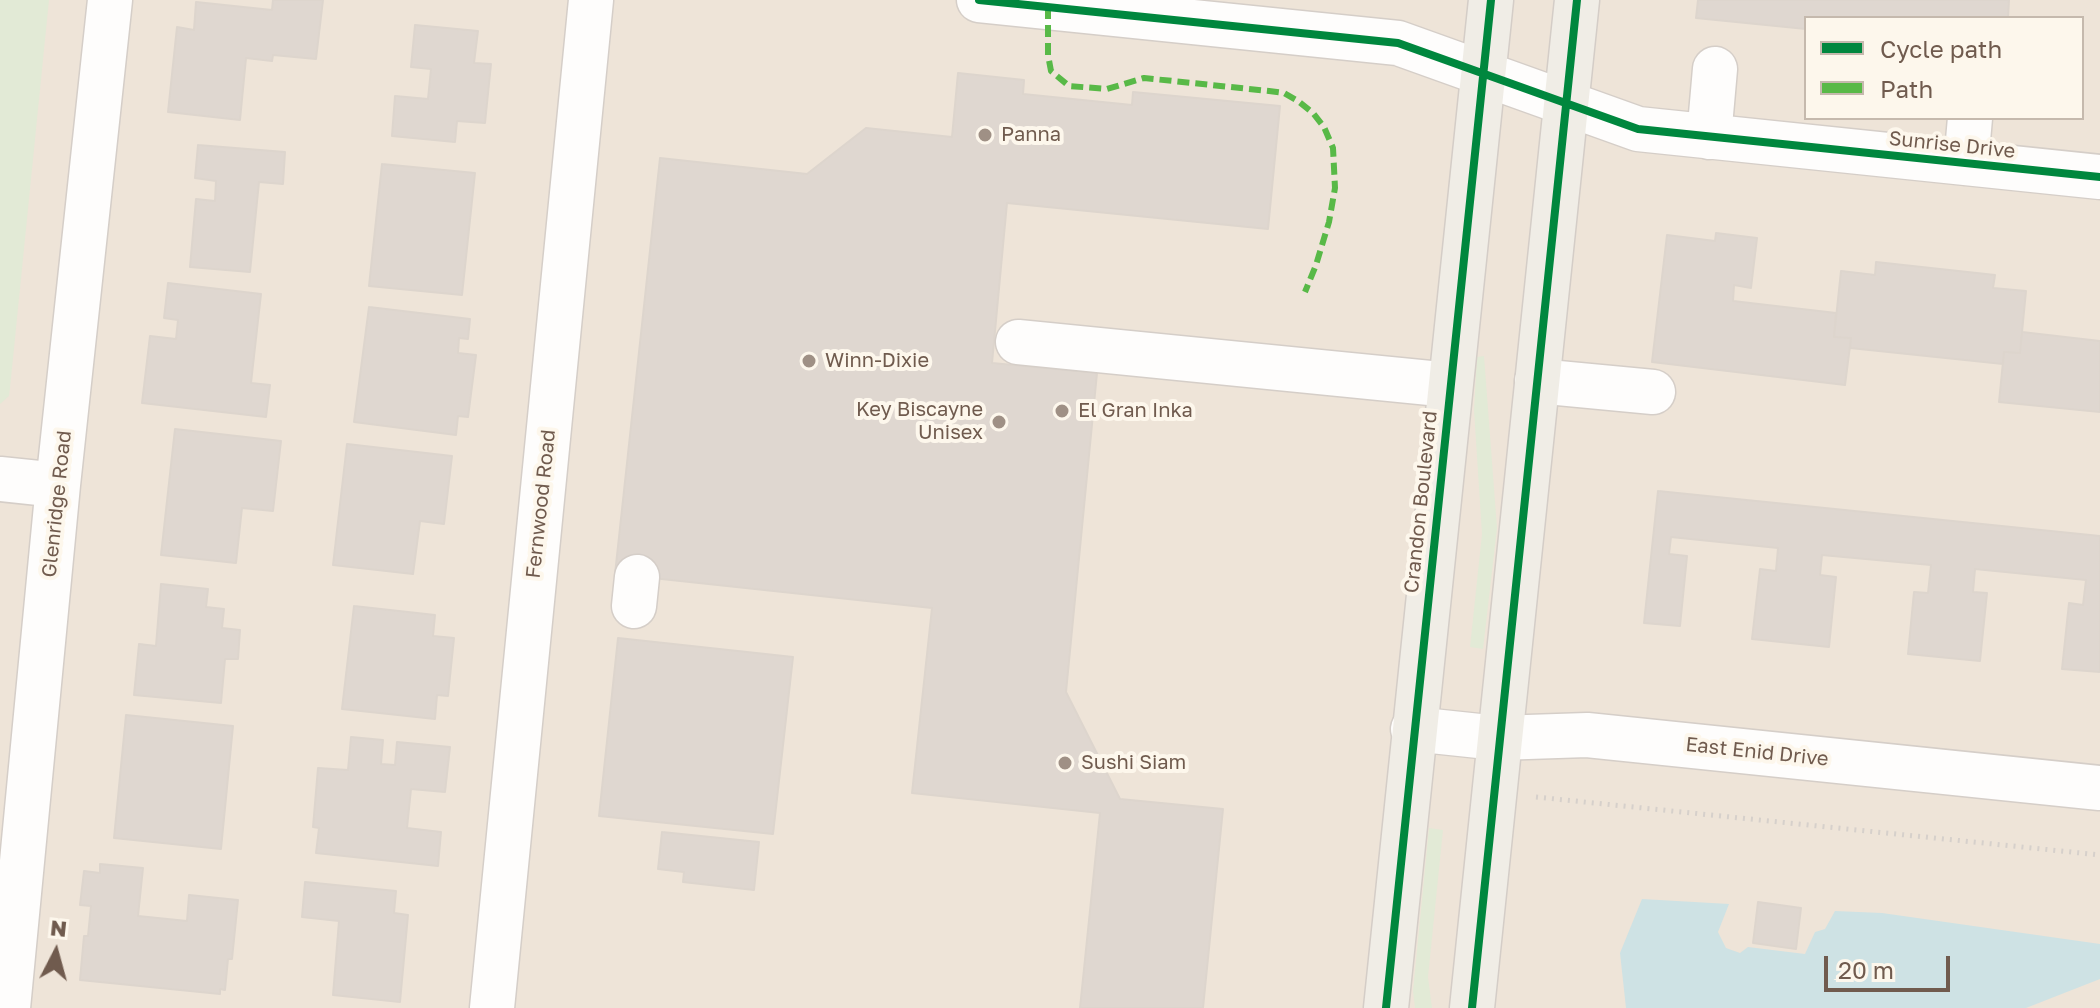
<!DOCTYPE html>
<style>
body{margin:0}
#map{position:relative;width:2100px;height:1008px;overflow:hidden;background:#f6f1ea;font-family:"Golos Text",sans-serif}
canvas{display:block}
.legend{position:absolute;left:1804px;top:16px;width:280px;height:104px;box-sizing:border-box;background:#fdf7ec;border:2px solid #c5b9ad;margin:0;padding:10px 14px;list-style:none;font-size:24px;color:#705b4e}
.legend li{display:flex;align-items:center;gap:16px;height:40px}
.legend b{width:40px;border:2px solid #c5b9ad}
.north{position:absolute;left:16px;top:912px;width:80px;height:80px;-webkit-text-stroke:6px #fdf7ec;paint-order:stroke;rotate:6deg;font-size:22px;font-weight:700;line-height:32px;text-align:center;color:#705b4e}
.north::after{content:'';display:block;margin:auto;width:28px;height:36px;background:#705b4e;clip-path:polygon(50% 0,100% 100%,50% 72%,0 100%)}
.scale{position:absolute;left:1824px;top:956px;width:126px;height:36px;box-sizing:border-box;border:4px solid #705b4e;border-top:0;padding-left:10px;font-size:24px;line-height:28px;white-space:nowrap;color:#705b4e;-webkit-text-stroke:6px #fdf7ec;paint-order:stroke}
</style>
<div id="map">
<canvas width="2100" height="1008"></canvas>
<ul class="legend">
<li><b style="height:10px;background:#00873e"></b>Cycle path</li>
<li><b style="height:10px;background:#58b947"></b>Path</li>
</ul>
<div class="north">N</div>
<div class="scale">20 m</div>
</div>
<script>
const g = document.querySelector('canvas').getContext('2d');
g.lineJoin = 'round';
function fillPath(path, color) { g.fillStyle = color; g.fill(path, 'evenodd'); }
const poly = rows => new Path2D(rows.map(r => 'M' + r).join(''));
function trace(path, color, width, dash) { g.strokeStyle = color; g.lineWidth = width; g.lineCap = dash ? 'butt' : 'round'; g.setLineDash(dash || []); g.stroke(path); }
function label(font, color, halo, rows, align = 'center') {
  g.font = font + ' "Golos Text",sans-serif'; g.lineWidth = 8; g.setLineDash([]); g.textBaseline = 'middle'; g.strokeStyle = halo; g.fillStyle = color; for (const [text, x, y, turn = 0] of rows) {
    g.save(); g.translate(x, y); g.rotate((+turn || 0) * Math.PI / 180); g.textAlign = isNaN(turn) ? turn : align; if (halo) g.strokeText(text, 0, 0); g.fillText(text, 0, 0); g.restore();
  }
}
fillPath(poly([
 [0,0,2100,0,2100,1008,0,1008],
 [1806,18,2082,18,2082,118,1806,118]
]), '#eee4d8');
fillPath(poly([
 [0,0,49,0,10,388,9,396,0,404],
 [1484,356,1497,528,1483,649,1470,647,1482,534,1474,410,1477,357],
 [1429,828,1443,830,1428,977,1432,1008,1415,1008,1413,991]
]), '#e2ead6');
fillPath(poly([
 [1642,899,1729,904,1718,932,1726,948,1740,953,1748,947,1805,954,1815,932,1825,929,1835,911,1882,913,2100,944,2100,979,2026,1008,1626,1008,1620,953]
]), '#cee2e4');
const building = poly([
 [273,0,323,0,316,59,273,55,272,61,246,58,240,120,168,112,177,27,194,30,196,2,272,10,273,0],
 [1698,0,2009,0,2008,18,1806,18,1806,29,1696,18,1698,0],
 [415,25,478,31,474,63,491,64,485,123,457,121,455,142,392,136,395,96,428,99,431,69,411,67,415,25],
 [958,73,1024,80,1023,94,1132,105,1133,92,1280,106,1268,229,1007,203,992,363,1097,373,1066,692,1120,799,1223,809,1203,1008,1080,1008,1100,813,912,793,932,608,615,574,660,158,807,174,866,128,952,137,958,73],
 [198,145,285,152,283,184,259,182,250,272,190,267,196,199,215,201,216,181,195,178,198,145],
 [382,164,475,173,462,295,369,286,382,164],
 [1716,233,1757,238,1751,288,1734,285,1733,301,1836,313,1834,337,1851,338,1845,385,1652,362,1667,235,1715,241,1716,233],
 [1876,262,1995,275,1993,288,2026,291,2020,353,2004,352,2003,364,1850,348,1851,338,1834,337,1841,271,1875,275,1876,262],
 [168,283,261,294,251,383,270,385,266,417,142,403,150,336,176,339,178,320,164,318,168,283],
 [369,307,470,319,468,339,459,338,458,353,476,355,468,417,458,416,456,435,354,422,369,307],
 [2022,332,2100,341,2100,412,1999,402,2004,352,2020,353,2022,332],
 [175,429,281,441,273,511,242,508,236,563,161,555,175,429],
 [347,444,452,456,444,524,420,521,413,574,333,565,347,444],
 [1658,491,2100,536,2100,672,2062,669,2069,603,2083,605,2086,580,1975,569,1973,592,1987,593,1980,661,1908,654,1914,592,1928,593,1931,565,1822,555,1820,575,1836,577,1829,647,1752,639,1760,569,1776,571,1778,548,1671,537,1669,554,1687,556,1680,626,1644,623,1658,491],
 [161,584,208,589,206,607,224,609,222,628,240,630,238,659,225,659,221,703,134,695,139,644,156,646,161,584],
 [354,606,435,615,433,636,454,638,448,696,437,695,435,719,342,709,354,606],
 [618,638,793,657,773,834,599,816,618,638],
 [126,715,233,726,221,849,114,838,126,715],
 [351,737,383,740,381,764,395,765,397,742,450,747,445,792,411,789,407,828,441,832,438,866,316,853,319,828,313,827,318,768,348,770,351,737],
 [662,832,759,842,754,890,683,882,684,872,658,869,662,832],
 [100,864,143,868,138,916,187,921,189,895,238,900,232,959,228,959,225,990,220,989,220,994,80,980,84,936,88,936,91,906,80,905,84,871,100,873,100,864],
 [305,882,396,891,394,913,408,915,400,1002,333,995,339,921,302,917,305,882],
 [1758,902,1801,908,1796,949,1753,943,1758,902]
]);
fillPath(building, '#dfd7d0');
trace(building, '#ddd5cd', 2);
const minor = poly([
 [979,0,1398,43,1638,129,2100,177],
 [1709,137,1715,69],
 [1966,163,1970,118],
 [1018,342,1450,385],
 [1537,381,1653,392],
 [0,479,58,485],
 [634,606,637,577],
 [1413,729,1498,738,1587,735,2100,788],
 [8,1008,58,485,110,0],
 [492,1008,591,0]
]);
const major = poly([
 [1386,1008,1491,0],
 [1472,1008,1577,0]
]);
trace(minor, '#d5cec8', 47);
trace(major, '#d4cdc7', 47);
trace(poly([
 [1536,797,2100,855]
]), '#d6d0cb', 5, [2, 6]);
trace(minor, '#fefdfc', 44);
trace(major, '#f0ede6', 44);
trace(poly([
 [1048,7,1048,55,1051,71,1069,86,1107,89,1144,78,1269,91,1284,93,1298,101,1313,113,1324,127,1333,148,1335,188,1329,222,1316,265,1305,292]
]), '#58b947', 6, [12, 6]);
trace(poly([
 [979,0,1398,43,1638,129,2100,177],
 [1386,1008,1491,0],
 [1472,1008,1577,0]
]), '#00873e', 8);
for (const [x, y, r, color] of [
 [985,135,8,"#9f9085"],
 [809,361,8,"#9f9085"],
 [1062,411,8,"#9f9085"],
 [999,422,8,"#9f9085"],
 [1065,763,8,"#9f9085"]
]) { const dot = new Path2D(); dot.arc(x, y, r, 0, 2 * Math.PI); g.fillStyle = color; g.fill(dot); trace(dot, '#fdf7ec', 3); }
label('20px', '#705b4e', '#fdf7ec', [
 ["Panna",1001,135],
 ["Winn-Dixie",825,361],
 ["Key Biscayne",983,410,"right"],
 ["Unisex",983,433,"right"],
 ["El Gran Inka",1078,411],
 ["Sushi Siam",1081,763]
], 'left');
label('20px', '#705b4e', '#fdf7ec', [
 ["Sunrise Drive",1952,145,6],
 ["Crandon Boulevard",1421,502,-84],
 ["Glenridge Road",57,504,-84],
 ["Fernwood Road",541,504,-84],
 ["East Enid Drive",1757,752,6]
]);
</script>
